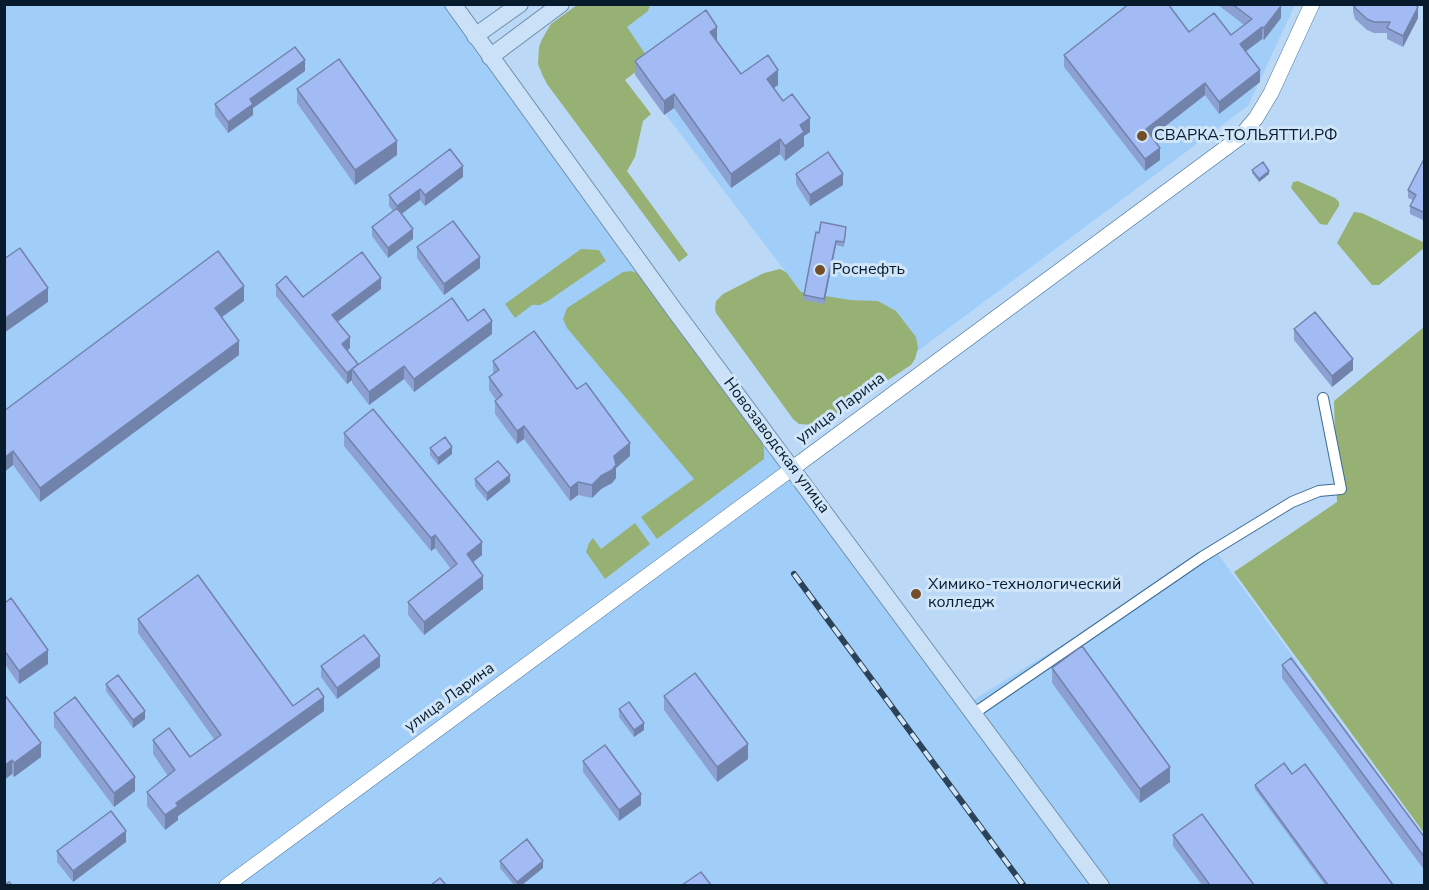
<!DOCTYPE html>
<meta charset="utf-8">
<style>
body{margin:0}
#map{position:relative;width:1429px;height:890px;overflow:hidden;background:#bbd9f6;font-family:"Nunito Sans",sans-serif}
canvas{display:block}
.frame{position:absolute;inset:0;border:6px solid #071b2d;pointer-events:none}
</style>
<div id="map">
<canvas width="1429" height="890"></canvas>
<div class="frame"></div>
</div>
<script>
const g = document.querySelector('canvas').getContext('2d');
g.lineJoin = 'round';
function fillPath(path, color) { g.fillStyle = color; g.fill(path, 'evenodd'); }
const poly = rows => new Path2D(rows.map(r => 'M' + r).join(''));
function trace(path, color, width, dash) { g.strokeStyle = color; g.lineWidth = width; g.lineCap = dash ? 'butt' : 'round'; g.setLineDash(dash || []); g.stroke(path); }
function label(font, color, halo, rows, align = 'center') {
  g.font = font + ' "Nunito Sans",sans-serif'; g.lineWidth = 6; g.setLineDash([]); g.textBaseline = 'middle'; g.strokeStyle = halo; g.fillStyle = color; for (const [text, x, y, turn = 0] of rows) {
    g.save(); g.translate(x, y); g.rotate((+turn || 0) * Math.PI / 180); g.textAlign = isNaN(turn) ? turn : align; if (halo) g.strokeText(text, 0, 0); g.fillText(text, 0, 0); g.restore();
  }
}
fillPath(poly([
 [5,4,452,5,1100,886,5,886],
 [582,5,1295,5,1248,106,872,385],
 [1215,550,1424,836,1424,885,1106,885,970,702]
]), '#a1cef8');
fillPath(poly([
 [577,5,650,5,648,11,627,27,650,61,625,80,651,114,643,121,635,157,627,171,688,255,679,262,547,84,542,74,538,64,539,47,542,39,551,24],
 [1298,181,1335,198,1339,202,1339,206,1327,225,1320,224,1291,188,1293,182],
 [1354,212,1362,213,1421,241,1424,243,1424,248,1379,285,1372,285,1337,243],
 [581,249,599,250,606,261,548,301,540,305,532,305,515,318,505,304],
 [780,269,786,272,801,292,850,300,878,301,896,311,916,337,918,348,915,359,911,365,824,422,814,425,799,424,793,419,716,313,715,308,716,301,723,294,764,273],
 [631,271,637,273,645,281,762,441,764,448,764,459,657,539,641,517,694,479,567,328,563,319,567,308,623,272],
 [1424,327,1424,833,1234,572,1337,502,1334,401],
 [635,523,650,544,605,579,586,552,589,543,593,538,601,549]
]), '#97b175');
const minor = poly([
 [973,714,1202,557,1292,502,1319,491,1341,489,1323,398]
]);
const tertiary = poly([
 [226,886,793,468]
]);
const secondary = poly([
 [793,468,1239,138,1256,118,1271,93,1312,4]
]);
const primary = poly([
 [453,4,675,311,1101,886],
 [475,36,520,4],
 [490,57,561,4]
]);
trace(minor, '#3b6b95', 12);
trace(tertiary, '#3b6b95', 15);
trace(secondary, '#3b6b95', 16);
trace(primary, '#6e8fac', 18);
trace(minor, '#fff', 10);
trace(tertiary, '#fff', 14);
trace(secondary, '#fff', 15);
trace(primary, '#cae1f7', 16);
const rail = poly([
 [794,574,1024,886]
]);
trace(rail, '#2c4256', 6);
trace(rail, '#d1e5f8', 4, [11]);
fillPath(poly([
 [1217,4,1279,4,1281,18,1264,40,1262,39,1246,51,1260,82,1219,114,1205,95,1152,137,1160,160,1145,171,1064,67,1064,55,1189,32,1231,35,1244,25],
 [1353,4,1414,4,1418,18,1403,47,1387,39,1387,33,1374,33,1367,30,1355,19,1353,12],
 [717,41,741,74,778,85,774,88,783,101,810,132,804,136,804,146,785,161,780,154,731,188,674,108,664,115,635,75,635,61],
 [305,71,253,108,253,115,228,133,215,115,215,104],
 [297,89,397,155,355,185,297,103],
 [1425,157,1425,221,1410,214,1410,206,1413,200,1408,198,1408,190],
 [1252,170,1269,174,1259,182,1252,173],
 [796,174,843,185,810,206,796,184],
 [463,177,425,206,420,200,402,214,413,239,388,258,372,236,372,227,393,211,389,206,389,195],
 [816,232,846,232,844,247,836,245,824,304,804,300,804,295],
 [417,247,480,268,444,295,417,258],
 [276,285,303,297,381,289,337,322,350,348,347,350,358,365,468,321,492,334,414,392,404,379,369,405,352,383,352,380,347,384,276,296],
 [244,301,222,317,239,355,40,502,13,465,4,472,4,411],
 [1294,329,1353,370,1332,387,1294,340],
 [493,361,577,389,630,456,616,468,616,478,612,483,601,489,592,498,578,495,570,501,524,439,517,444,495,414,495,401,496,400,489,390,489,377,493,374],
 [344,433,482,555,473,562,483,589,424,635,408,615,408,602,451,569,435,548,431,551,344,446],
 [430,448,452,454,438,465,430,455],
 [475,479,510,482,487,501,475,486],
 [4,602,48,664,19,684,4,663],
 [138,619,293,706,324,711,178,816,178,820,165,830,147,806,147,792,168,776,153,754,153,740,190,757,214,739,138,633],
 [1282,665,1425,838,1425,871,1282,678],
 [321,666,380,667,337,699,321,677],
 [1052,668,1170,782,1140,803,1052,683],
 [106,684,145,719,133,728,106,691],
 [4,694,41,757,14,777,12,774,4,780],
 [664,696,748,759,717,782,664,710],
 [619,709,644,730,634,737,619,717],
 [54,713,135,791,114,807,54,727],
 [583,761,641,805,619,821,583,772],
 [1292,774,1393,885,1325,885,1255,789,1255,785],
 [1173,835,1254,885,1202,885,1173,846],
 [126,842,73,882,57,862,57,851],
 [500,861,543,868,522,885,514,885,500,868]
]), '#8ca1d2');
fillPath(poly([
 [1281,6,1281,18,1264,40,1264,28],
 [1418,7,1418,18,1403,47,1403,36],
 [717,27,717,41,710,32],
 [1262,27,1262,39,1240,56,1240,44],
 [305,60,305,71,253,108,253,115,228,133,228,122,250,99],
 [778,70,778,85,767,93,767,79],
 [1260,70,1260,82,1219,114,1219,102],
 [1205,83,1205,95,1146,141,1146,129],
 [674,94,674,108,664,115,664,101],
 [810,118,810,132,804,136,804,146,785,161,785,146,800,125],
 [780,139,780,154,731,188,731,174],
 [397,141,397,155,355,185,355,170],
 [1160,148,1160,160,1145,171,1145,159],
 [463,166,463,177,425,206,425,195],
 [1269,171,1269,174,1259,182,1259,179],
 [843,174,843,185,810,206,810,195],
 [420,189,420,200,397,217,397,206],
 [413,229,413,239,388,258,388,248],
 [836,241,836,245,824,304,824,299],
 [480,257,480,268,444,295,444,284],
 [381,278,381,289,332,326,332,315],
 [244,286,244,301,215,322,215,308],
 [48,288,48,302,4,333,4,319],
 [492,321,492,334,414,392,414,379],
 [350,337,350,348,342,355,342,344],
 [239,341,239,355,40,502,40,488],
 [1353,359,1353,370,1332,387,1332,376],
 [358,364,358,375,352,369,352,380,347,384,347,373],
 [404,366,404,379,369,405,369,392],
 [524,426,524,439,517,444,517,431],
 [630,443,630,456,616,468,616,478,612,483,601,489,592,498,592,485,614,456],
 [452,447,452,454,438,465,438,458],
 [13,451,13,465,4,472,4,458],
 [510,475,510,482,487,501,487,493],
 [578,482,578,495,570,501,570,488],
 [435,535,435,548,431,551,431,538],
 [482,542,482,555,467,567,467,554],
 [483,576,483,589,424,635,424,622],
 [48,650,48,664,19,684,19,671],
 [380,656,380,667,337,699,337,688],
 [324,697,324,711,178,816,178,820,165,830,165,815,176,803],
 [145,711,145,719,133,728,133,720],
 [644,723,644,730,634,737,634,730],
 [41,743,41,757,14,777,14,763],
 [748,744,748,759,717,782,717,767],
 [12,760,12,774,4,780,4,766],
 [1170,767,1170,782,1140,803,1140,789],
 [135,777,135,791,114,807,114,793],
 [641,794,641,805,619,821,619,810],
 [126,831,126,842,73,882,73,871],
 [543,861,543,868,522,885,517,885,517,882]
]), '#7283ab');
const building = poly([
 [1129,4,1168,4,1189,32,1214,13,1231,35,1252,19,1232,4,1279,4,1281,6,1264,28,1262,27,1240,44,1260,70,1219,102,1205,83,1146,129,1160,148,1145,159,1064,55,1129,4],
 [1354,4,1414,4,1418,7,1403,36,1387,28,1390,22,1374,22,1367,19,1355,8,1354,4],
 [706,10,717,27,710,32,741,74,768,55,778,70,767,79,783,101,792,94,810,118,800,125,804,132,785,146,780,139,731,174,674,94,664,101,635,61,706,10],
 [295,47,305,60,250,99,253,104,228,122,215,104,295,47],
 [339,59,397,141,355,170,297,89,339,59],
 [450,149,463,166,425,195,420,189,397,206,389,195,450,149],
 [828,152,843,174,810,195,796,174,828,152],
 [1425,157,1425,213,1410,206,1416,195,1408,190,1425,157],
 [1263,162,1269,171,1259,179,1252,170,1263,162],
 [397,208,413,229,388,248,372,227,397,208],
 [453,221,480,257,444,284,417,247,453,221],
 [821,222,846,227,844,242,836,241,824,299,804,295,816,232,819,233,821,222],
 [20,248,48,288,4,319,4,259,20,248],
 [218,251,244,286,215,308,239,341,40,488,13,451,4,458,4,411,218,251],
 [362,252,381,278,332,315,350,337,342,344,358,364,347,373,276,285,286,276,303,297,362,252],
 [452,298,468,321,484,309,492,321,414,379,404,366,369,392,352,369,452,298],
 [1315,312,1353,359,1332,376,1294,329,1315,312],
 [534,331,577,389,586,383,630,443,614,456,616,465,612,470,601,476,592,485,578,482,570,488,524,426,517,431,495,401,502,395,489,377,499,370,493,361,534,331],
 [373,409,482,542,467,554,483,576,424,622,408,602,457,564,435,535,431,538,344,433,373,409],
 [445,437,452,447,438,458,430,448,445,437],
 [498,461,510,475,487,493,475,479,498,461],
 [198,575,293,706,318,688,324,697,176,803,178,806,165,815,147,792,175,770,153,740,169,728,190,757,221,735,138,619,198,575],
 [11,598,48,650,19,671,4,650,4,602,5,603,11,598],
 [364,635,380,656,337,688,321,666,364,635],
 [1082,646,1170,767,1140,789,1052,668,1082,646],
 [1291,658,1425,838,1425,858,1282,665,1291,658],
 [695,673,748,744,717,767,664,696,695,673],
 [118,675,145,711,133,720,106,684,118,675],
 [4,694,41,743,14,763,12,760,4,766,4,694],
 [75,697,135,777,114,793,54,713,75,697],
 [629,702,644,723,634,730,619,709,629,702],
 [605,745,641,794,619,810,583,761,605,745],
 [1284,763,1292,774,1305,764,1393,885,1328,885,1255,785,1284,763],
 [111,811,126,831,73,871,57,851,111,811],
 [1202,814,1254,885,1210,885,1173,835,1202,814],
 [527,839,543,861,517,882,500,861,527,839],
 [701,872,711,885,682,885,701,872],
 [440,878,446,885,431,885,440,878],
 [9,882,12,885,4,885,9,882]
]);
fillPath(building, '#a3bbf4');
trace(building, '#7283ab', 1.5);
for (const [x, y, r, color] of [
 [1142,136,6,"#724f28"],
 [820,270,6,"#724f28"],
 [916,594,6,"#724f28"]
]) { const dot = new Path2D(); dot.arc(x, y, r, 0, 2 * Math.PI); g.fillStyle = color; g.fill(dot); trace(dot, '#d1e5f8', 2); }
label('16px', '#071b2d', '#d1e5f8', [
 ["СВАРКА-ТОЛЬЯТТИ.РФ",1154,136],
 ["Роснефть",832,270],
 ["Химико-технологический",928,585],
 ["колледж",928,603]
], 'left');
label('16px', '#071b2d', '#d1e5f8', [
 ["улица Ларина",841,409,-37],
 ["Новозаводская улица",776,446,53],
 ["улица Ларина",450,698,-36]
]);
</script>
